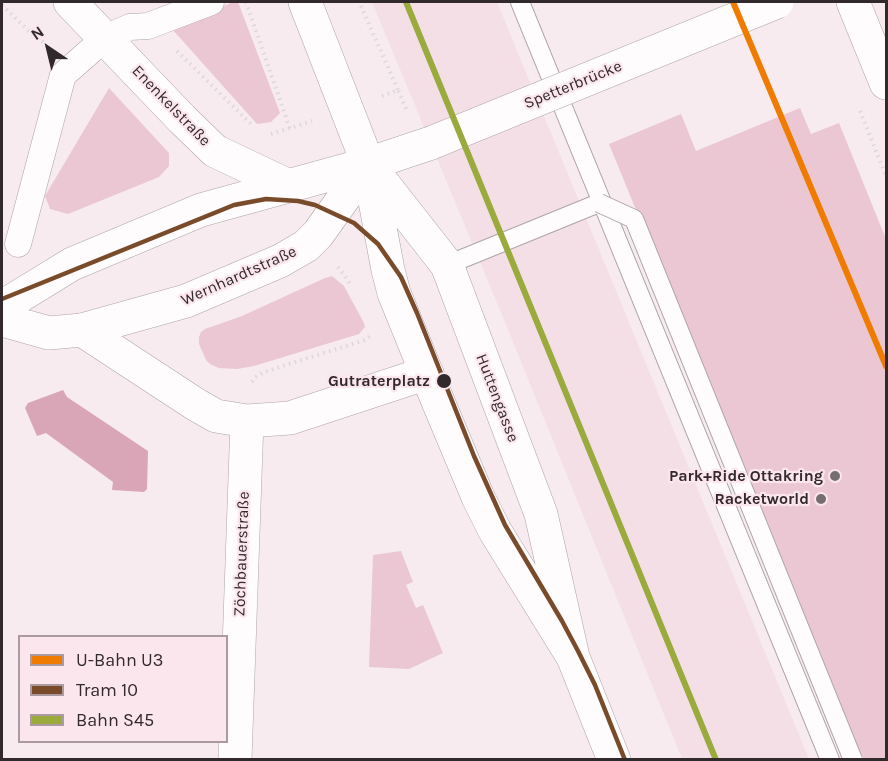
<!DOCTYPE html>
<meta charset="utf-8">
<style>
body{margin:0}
#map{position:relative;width:888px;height:761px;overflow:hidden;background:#f7ebef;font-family:Karla,sans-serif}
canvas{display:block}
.frame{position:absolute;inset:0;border:3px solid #31292c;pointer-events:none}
.legend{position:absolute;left:18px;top:635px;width:210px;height:108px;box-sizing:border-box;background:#fce6ed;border:2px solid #ab9aa0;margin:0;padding:8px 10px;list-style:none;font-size:18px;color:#31292c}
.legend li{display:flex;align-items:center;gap:12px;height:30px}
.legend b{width:30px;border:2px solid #ab9aa0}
.north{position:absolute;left:18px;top:18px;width:60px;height:60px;-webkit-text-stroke:4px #fce6ed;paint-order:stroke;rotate:325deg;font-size:16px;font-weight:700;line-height:24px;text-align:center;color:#31292c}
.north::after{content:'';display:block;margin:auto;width:21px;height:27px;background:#31292c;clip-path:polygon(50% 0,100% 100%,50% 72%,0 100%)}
</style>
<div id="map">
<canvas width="888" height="761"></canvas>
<div class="frame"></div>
<ul class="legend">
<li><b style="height:8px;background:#ef7c00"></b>U-Bahn U3</li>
<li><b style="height:8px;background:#7a4b2a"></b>Tram 10</li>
<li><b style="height:8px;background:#9aaa3c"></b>Bahn S45</li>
</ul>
<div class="north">N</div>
</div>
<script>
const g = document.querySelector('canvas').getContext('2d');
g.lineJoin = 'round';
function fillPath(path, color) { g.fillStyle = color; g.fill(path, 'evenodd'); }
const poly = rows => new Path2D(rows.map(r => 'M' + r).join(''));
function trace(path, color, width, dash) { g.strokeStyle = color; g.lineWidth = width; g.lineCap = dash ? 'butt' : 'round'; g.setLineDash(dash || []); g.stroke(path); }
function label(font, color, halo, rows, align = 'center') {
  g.font = font + ' Karla,sans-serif'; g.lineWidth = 4.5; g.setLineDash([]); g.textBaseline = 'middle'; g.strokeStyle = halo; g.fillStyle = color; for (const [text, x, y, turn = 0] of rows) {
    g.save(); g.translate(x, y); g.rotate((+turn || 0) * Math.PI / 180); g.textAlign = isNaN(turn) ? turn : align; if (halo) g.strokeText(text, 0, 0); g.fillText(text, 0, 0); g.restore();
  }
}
fillPath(poly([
 [372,2,497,2,809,759,682,759,502,315]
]), '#f5dfe7');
fillPath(poly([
 [233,2,238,2,280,113,271,122,257,124,172,29],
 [109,88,169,153,169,166,159,177,68,214,50,209,45,196],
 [800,108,811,134,839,123,886,239,886,759,861,759,609,144,681,114,696,151],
 [332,276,344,286,364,323,365,327,359,334,254,366,237,369,219,368,210,364,206,360,199,344,199,337,201,332,205,329,242,316,325,278],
 [401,551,413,582,406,585,416,608,423,605,443,653,409,669,369,667,373,555]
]), '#eac7d3');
fillPath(poly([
 [63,390,67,397,148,451,147,489,144,492,112,490,113,482,46,433,37,436,25,408,28,403]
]), '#d9a6b8');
const service = poly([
 [520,2,830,760],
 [447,265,599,203]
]);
const pedestrian = poly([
 [18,244,63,75,105,38,130,27,148,26,211,2]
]);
const minor = poly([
 [70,2,182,119,215,151,289,186],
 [853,2,886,83],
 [82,330,195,404,216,416,247,421,290,418,427,373],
 [235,760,247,421]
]);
const tertiary = poly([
 [305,2,368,164,388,270,394,293,437,399,478,497,495,531,573,657],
 [371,168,447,265,541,514,573,657,614,760]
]);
const secondary = poly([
 [2,307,72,264,201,210,368,164,431,143],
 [2,320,49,333,82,330,186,301,280,261,306,246,318,234,368,164]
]);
trace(service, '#ada4a6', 20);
trace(pedestrian, '#ada4a6', 27);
trace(minor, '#ada4a6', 34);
trace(tertiary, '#ada4a6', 34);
trace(secondary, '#ada4a6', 34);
trace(poly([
 [246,2,290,129],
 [2,5,33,35,46,44],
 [361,6,398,90],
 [177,51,251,124],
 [382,96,398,90,407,111],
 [860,111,886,176],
 [271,134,312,121],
 [338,267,351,285],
 [252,382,256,377,264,372,365,340,371,335]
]), '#dcd8da', 4, [1.5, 4.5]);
trace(service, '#fefcfd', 18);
trace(pedestrian, '#fefcfd', 26);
trace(minor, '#fefcfd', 33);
trace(tertiary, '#fefcfd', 33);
trace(secondary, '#fefcfd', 33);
const serviceBridge = poly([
 [599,203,634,219,853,760]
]);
const secondaryBridge = poly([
 [431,143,777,2]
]);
trace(serviceBridge, '#ada4a6', 20, []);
trace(secondaryBridge, '#ada4a6', 34, []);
trace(serviceBridge, '#fefcfd', 18);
trace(secondaryBridge, '#fefcfd', 33);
trace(poly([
 [406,2,716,760]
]), '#9aaa3c', 6);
trace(poly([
 [2,299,234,205,266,199,298,201,315,205,354,223,378,244,401,277,417,313,474,456,505,525,562,621,578,651,595,685,625,760]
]), '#7a4b2a', 4.5);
trace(poly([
 [733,2,886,366]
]), '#ef7c00', 6);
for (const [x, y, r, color] of [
 [444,381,8,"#31292c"],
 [835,476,6,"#766d70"],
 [821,499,6,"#766d70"]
]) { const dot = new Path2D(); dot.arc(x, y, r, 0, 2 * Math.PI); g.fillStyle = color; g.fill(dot); trace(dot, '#fce6ed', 2); }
label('16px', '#31292c', '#fce6ed', [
 ["Spetterbrücke",573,85,-22],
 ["Enenkelstraße",171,106,46],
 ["Wernhardtstraße",239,276,-24],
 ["Huttengasse",497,398,69],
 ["Zöchbauerstraße",242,554,-88]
]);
label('bold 16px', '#31292c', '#fce6ed', [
 ["Gutraterplatz",430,381]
], 'right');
label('bold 16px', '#31292c', '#fce6ed', [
 ["Park+Ride Ottakring",823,476],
 ["Racketworld",809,499]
], 'right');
</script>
